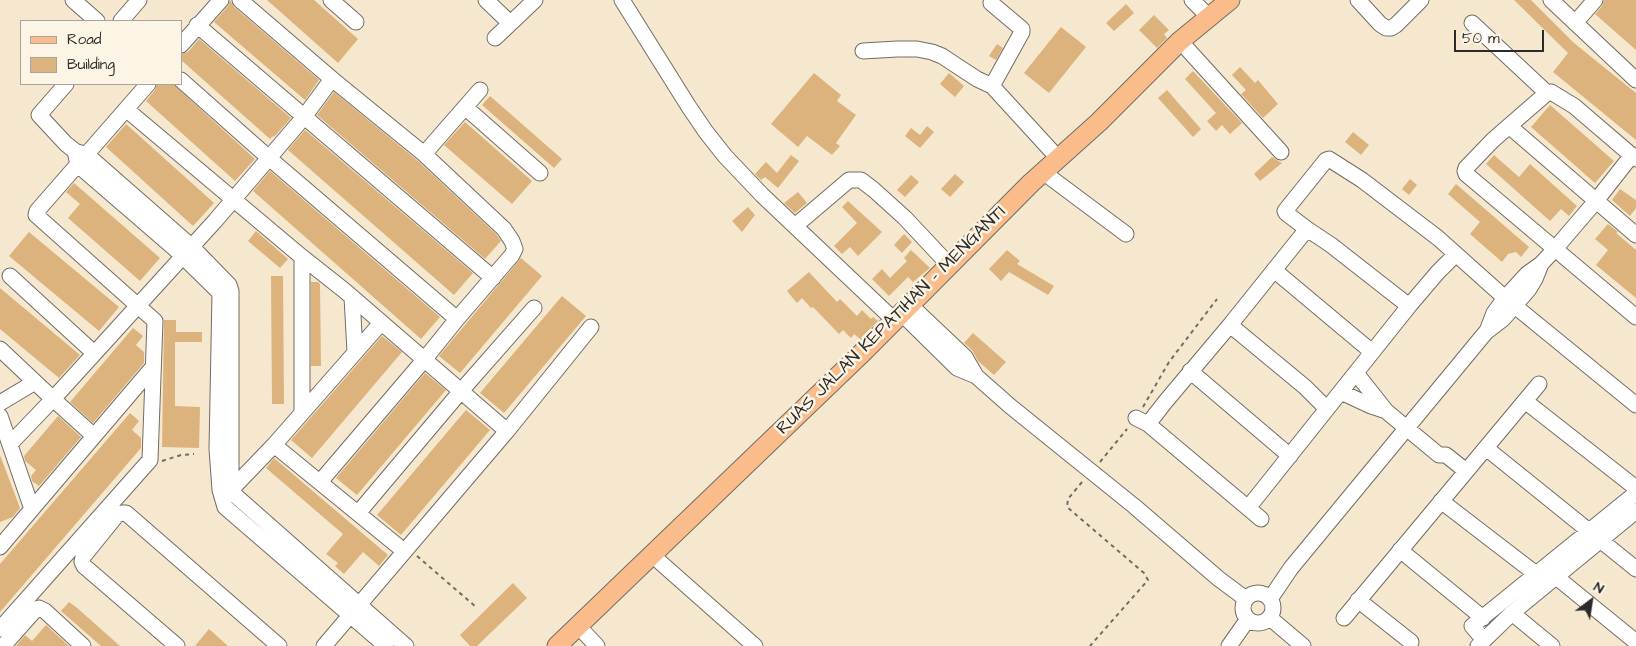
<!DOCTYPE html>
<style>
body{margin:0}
#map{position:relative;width:1636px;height:646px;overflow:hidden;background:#f6e8ce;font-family:"Architects Daughter",sans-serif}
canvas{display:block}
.legend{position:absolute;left:20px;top:20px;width:162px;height:65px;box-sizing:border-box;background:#fcf5e5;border:1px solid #a8a49b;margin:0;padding:6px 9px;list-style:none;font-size:15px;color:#2b2b2b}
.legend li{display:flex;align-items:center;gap:10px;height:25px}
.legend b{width:25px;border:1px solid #a8a49b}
.north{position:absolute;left:1566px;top:576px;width:50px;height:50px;-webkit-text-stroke:4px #fcf5e5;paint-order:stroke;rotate:31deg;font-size:14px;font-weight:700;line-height:20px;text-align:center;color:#2b2b2b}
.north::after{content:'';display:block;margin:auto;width:18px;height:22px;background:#2b2b2b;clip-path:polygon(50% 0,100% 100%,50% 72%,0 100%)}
.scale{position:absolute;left:1454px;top:30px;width:90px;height:22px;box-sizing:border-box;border:2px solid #2b2b2b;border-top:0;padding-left:6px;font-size:15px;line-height:18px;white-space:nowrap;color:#2b2b2b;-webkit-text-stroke:4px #fcf5e5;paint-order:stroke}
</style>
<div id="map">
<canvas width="1636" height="646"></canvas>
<ul class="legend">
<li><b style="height:6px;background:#f9bc8a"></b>Road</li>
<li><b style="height:14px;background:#dcb37c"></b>Building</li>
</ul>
<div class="north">N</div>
<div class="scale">50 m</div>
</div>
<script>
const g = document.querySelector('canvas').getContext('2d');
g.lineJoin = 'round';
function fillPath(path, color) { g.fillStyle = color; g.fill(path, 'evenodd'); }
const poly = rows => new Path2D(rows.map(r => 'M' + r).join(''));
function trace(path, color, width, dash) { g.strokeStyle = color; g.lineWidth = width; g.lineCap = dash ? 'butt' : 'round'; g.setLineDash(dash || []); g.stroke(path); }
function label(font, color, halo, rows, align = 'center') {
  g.font = font + ' "Architects Daughter",sans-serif'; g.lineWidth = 5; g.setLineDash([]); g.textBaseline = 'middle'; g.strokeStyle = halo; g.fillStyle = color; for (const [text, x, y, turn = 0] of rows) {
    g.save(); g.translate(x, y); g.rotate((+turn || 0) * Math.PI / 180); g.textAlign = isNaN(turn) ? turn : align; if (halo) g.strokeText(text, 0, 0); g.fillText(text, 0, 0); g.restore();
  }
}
fillPath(poly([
 [230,0,234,7,319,80,305,100,214,22,228,6],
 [267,0,314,0,358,39,338,63],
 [1514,0,1531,0,1574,43,1636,93,1636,140,1553,72,1568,53],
 [1604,0,1636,0,1636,50,1595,14,1602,6],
 [1126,4,1134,13,1114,31,1106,23],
 [1154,15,1169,30,1164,34,1167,38,1157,48,1139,30],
 [1061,27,1086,47,1049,93,1024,73],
 [199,39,291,118,274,137,273,136,270,139,181,60,181,54,188,52],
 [997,44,1003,48,996,60,989,56],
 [1240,67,1255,83,1258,80,1278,104,1263,118,1241,94,1246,90,1232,75],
 [1193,71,1242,123,1230,134,1222,125,1216,131,1207,121,1216,113,1185,79],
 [814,73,841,95,837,101,856,115,836,143,840,146,832,155,807,136,798,147,771,124],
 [949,73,964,86,955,97,940,84],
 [157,84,173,84,255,159,235,181,146,101,155,90],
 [1167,90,1201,129,1193,137,1158,98],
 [334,92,418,161,497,235,501,241,485,259,317,115],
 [490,96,562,159,554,168,482,105],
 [1550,105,1614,161,1595,183,1531,127],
 [465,122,532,181,512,204,444,145],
 [126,124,214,203,193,226,106,147],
 [927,126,934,132,920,148,905,136,911,128,920,135],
 [305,130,473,273,454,295,288,150],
 [1353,132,1369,145,1361,155,1345,142],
 [791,155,799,161,778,188,765,177,761,180,755,174,766,162,777,173],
 [1494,155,1519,177,1530,164,1577,206,1569,216,1561,209,1550,221,1486,164],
 [1272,157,1282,163,1260,181,1254,174],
 [270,171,440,317,421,339,253,191],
 [955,174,964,182,950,197,941,189],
 [911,175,919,182,905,197,897,190],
 [1410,179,1417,185,1409,195,1402,189],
 [74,183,160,258,140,281,68,218,80,204,66,192],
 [1456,184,1529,247,1521,257,1516,252,1508,254,1502,262,1470,234,1480,222,1448,194],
 [1620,189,1636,200,1636,208,1630,216,1612,200],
 [798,192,807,203,795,213,784,203],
 [848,201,882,232,858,256,850,247,842,254,834,246,857,223,842,207],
 [748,207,755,215,742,232,732,221],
 [1608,224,1618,232,1616,233,1636,250,1636,298,1596,265,1608,250,1595,239],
 [256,231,288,259,280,268,248,241],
 [29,232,119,307,99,331,9,256],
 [904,234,912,242,902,253,894,245],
 [911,250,930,268,913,282,908,277,889,296,872,279,882,269,890,278,907,261,904,258],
 [1007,250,1020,261,1017,264,1054,286,1048,295,1009,272,1001,281,989,269],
 [521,258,542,276,460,373,439,356],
 [809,272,837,302,840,299,857,316,862,310,871,319,873,317,878,321,860,339,854,334,851,338,843,330,839,334,813,307,811,308,802,298,797,303,787,291],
 [271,276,283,276,284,404,272,404],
 [311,282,318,282,320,284,321,366,311,366],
 [0,288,80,355,59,378,0,329],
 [562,296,586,316,504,413,480,393],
 [164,320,176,320,176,332,202,332,202,342,175,342,175,406,200,407,199,448,162,447],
 [133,328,143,336,136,345,144,352,144,363,93,423,70,402],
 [973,333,1006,362,994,375,978,361,972,350,964,343],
 [382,336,402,352,312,458,291,440],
 [425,373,446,390,357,495,336,478],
 [466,410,490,430,401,535,377,515],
 [130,413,139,421,132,430,141,438,141,448,0,612,0,564],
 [58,416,81,437,39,486,32,481,31,476,36,470,25,461,24,456],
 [0,455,20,508,13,517,0,522],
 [274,458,388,555,379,566,363,552,344,574,335,566,338,563,326,554,343,534,266,468],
 [513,583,527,598,477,646,470,646,460,635],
 [69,602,76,607,120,646,101,646,61,611],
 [46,625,69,646,16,646,25,635,32,641],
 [209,629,228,646,195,646]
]), '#dcb37c');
const minor = poly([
 [73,0,97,21],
 [240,0,332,79,424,154,504,229,512,241,515,249,512,255,457,319,424,360,320,482],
 [331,0,356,22],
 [486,0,510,23],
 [622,0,689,107,706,132,725,156,762,195,894,320],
 [1192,0,1209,17],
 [1358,0,1380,24,1386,28,1391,28,1396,25,1421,0],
 [1551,0,1636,80],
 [991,3,1022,29,1022,32,992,86],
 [121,21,139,0],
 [1472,23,1547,93],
 [1575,23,1595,0],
 [197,25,493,278],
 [495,38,535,0],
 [1180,41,1281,152],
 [181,45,221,0],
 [863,51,897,49,917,49,932,52,942,56,977,79,992,86,1058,158],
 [181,80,269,158,457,319],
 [66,84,39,115,66,144,75,151],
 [465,107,540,173],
 [127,110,302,257,345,291,507,431],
 [1509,126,1493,140,1466,168,1465,171,1466,174,1636,317],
 [424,154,480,90],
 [1636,159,1574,106,1551,92,1547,93,1509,126,1636,235],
 [1043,172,1126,234],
 [795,226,849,180,861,180,874,190,905,218,950,266],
 [1307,229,1331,245,1409,306],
 [302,257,302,412],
 [1274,270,1372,352],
 [10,276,94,353],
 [352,297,355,352],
 [910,305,965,357,976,376,1010,406,1134,506,1219,579,1246,599],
 [902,314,957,368,976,376],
 [1230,325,1305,387,1327,409],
 [1487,331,1494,313,1505,298,1527,274,1541,264,1554,250,1596,201,1632,155],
 [0,349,53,399,215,221,304,117,332,79],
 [1190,371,1290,456],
 [1356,373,1386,411,1439,455,1446,455,1466,471],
 [1341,392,1371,406,1386,411],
 [1525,401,1636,488],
 [0,403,35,382],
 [0,416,32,509,0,547],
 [1136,418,1148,424,1261,519],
 [1148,424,1166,401,1230,325,1307,229,1286,213,1285,211,1326,160,1329,159,1362,180,1438,238,1505,298,1636,405],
 [10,444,53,399,94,436],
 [274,445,404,551],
 [1486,448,1636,569],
 [227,494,274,445,381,323],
 [1441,501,1536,574],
 [1248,508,1409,306,1438,272,1456,254],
 [32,509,153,367],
 [359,512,461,391,534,308],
 [1400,550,1483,618],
 [652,555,755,646],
 [1555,576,1636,642],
 '1243 608a15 15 0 1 1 30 0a15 15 0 1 1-30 0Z',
 [1270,599,1291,568,1486,332,1503,319,1529,289,1535,279,1541,264],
 [1358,600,1411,642],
 [1512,613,1552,646],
 [1270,618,1303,646],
 [1344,618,1539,384],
 [578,626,597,646],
 [0,629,150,460,155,321,36,215,37,211,148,84],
 [1484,640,1472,626,1636,493],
 [4,645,36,609,39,608,45,611,83,646],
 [177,646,84,566,82,562,83,557,117,515,122,513,126,513,279,646],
 [324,646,507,431,591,327],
 [386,646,225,507,220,490,217,449,220,293,173,247,78,165,75,151,87,155,192,247,229,285,231,291,231,482,232,490,236,496,406,646],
 [1229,646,1248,619],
 [1478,646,1512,613,1636,511]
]);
const major = poly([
 [557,646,860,355,1031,183,1099,122,1180,41,1230,0]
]);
trace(minor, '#726d64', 17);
trace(major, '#726d64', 21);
trace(poly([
 [1143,407,1169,362,1217,299],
 [162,461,181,455,194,454],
 [1100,462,1127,429],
 [1082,482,1068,499,1067,507,1144,573,1148,580,1090,646],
 [417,556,476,607]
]), '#726d64', 2, [4, 4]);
trace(minor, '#fff', 15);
trace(major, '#f9bc8a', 19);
label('18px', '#2b2b2b', '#fcf5e5', [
 ["RUAS JALAN KEPATIHAN - MENGANTI",892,321,-45]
]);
</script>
